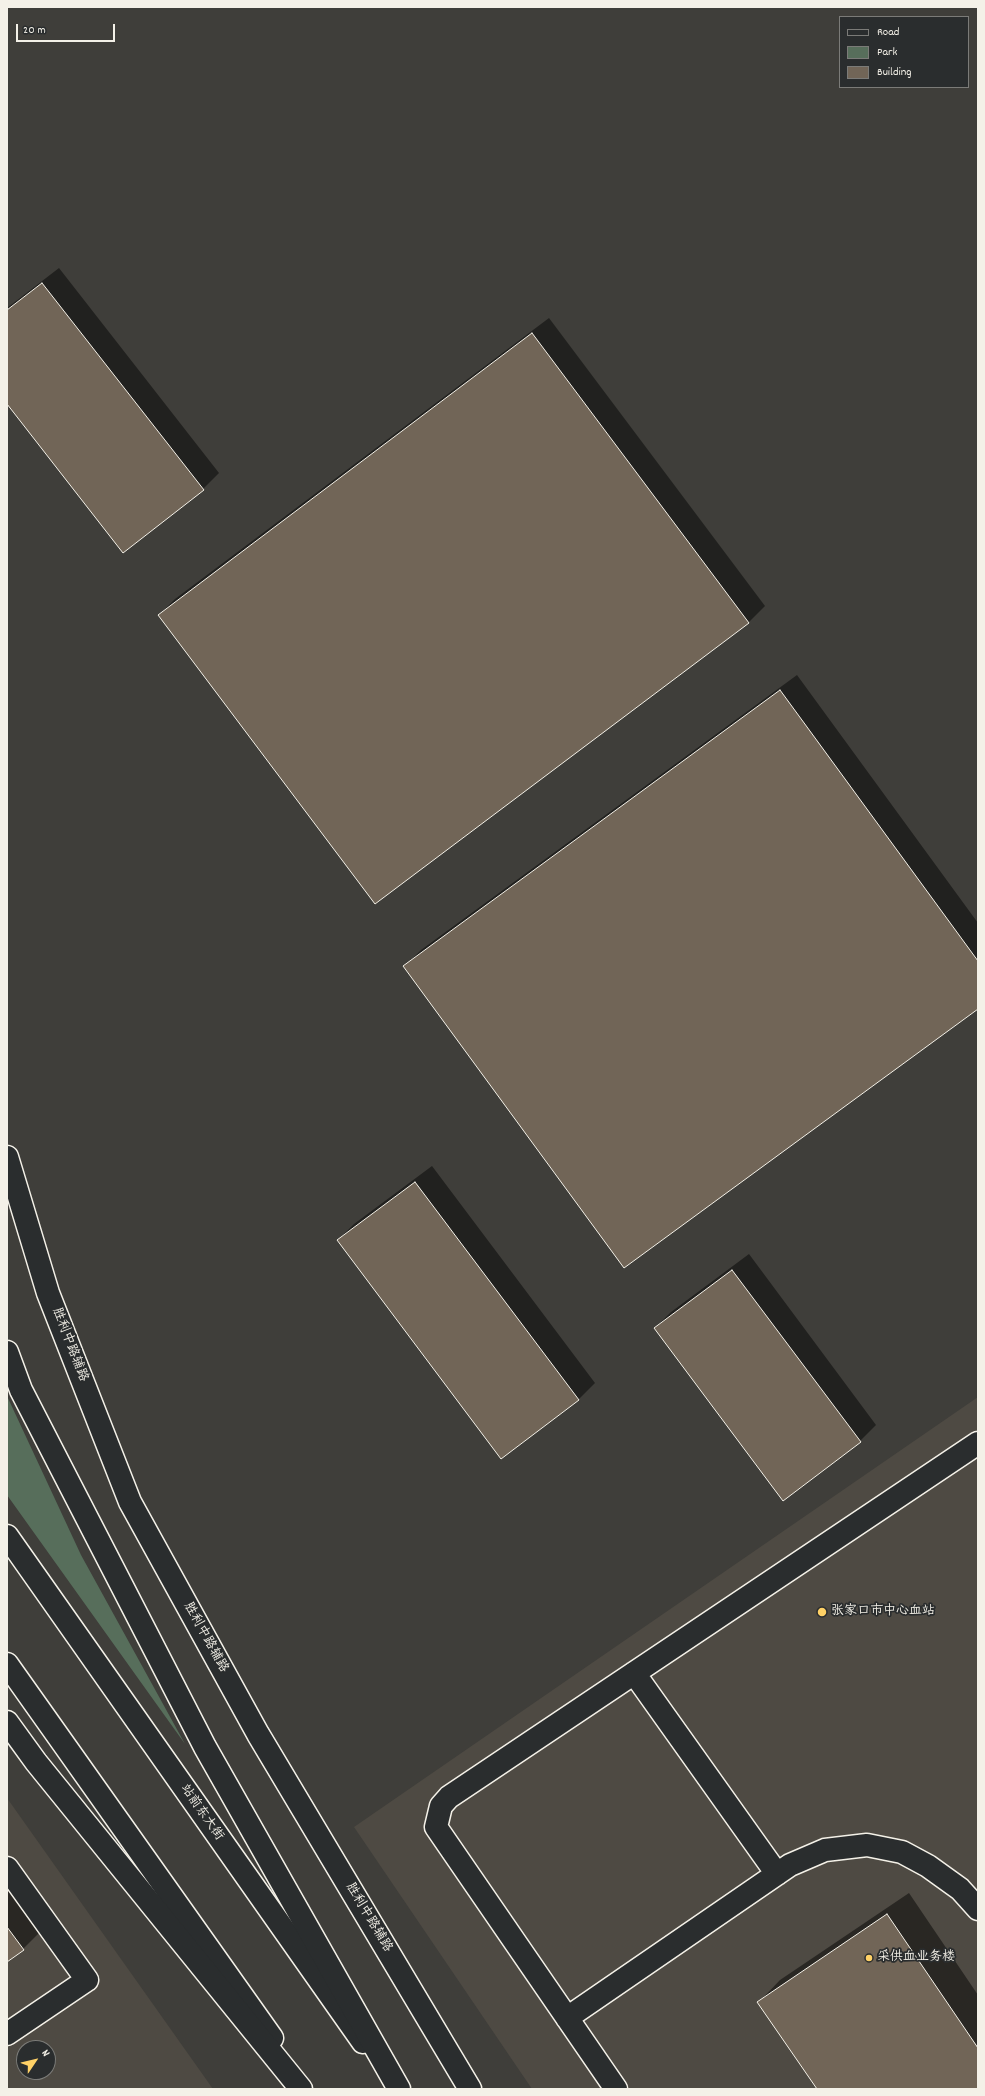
<!DOCTYPE html>
<meta charset="utf-8">
<style>
body{margin:0}
#map{position:relative;width:985px;height:2096px;overflow:hidden;background:#3f3e3a;font-family:Dekko,sans-serif}
canvas{display:block}
.frame{position:absolute;inset:0;border:8px solid #f4f1e8;pointer-events:none}
.legend{position:absolute;left:839px;top:16px;width:130px;height:72px;box-sizing:border-box;background:#2a2d2e;border:1px solid #7b7b78;margin:0;padding:5px 7px;list-style:none;font-size:12px;color:#f4f1e8}
.legend li{display:flex;align-items:center;gap:8px;height:20px}
.legend b{width:20px;border:1px solid #7b7b78}
.north{position:absolute;left:16px;top:2040px;width:40px;height:40px;box-sizing:border-box;background:#2a2d2e;border:1px solid #7b7b78;border-radius:50%;rotate:55deg;font-size:11px;font-weight:700;line-height:16px;text-align:center;color:#f4f1e8}
.north::after{content:'';display:block;margin:auto;width:14px;height:18px;background:#ffd166;clip-path:polygon(50% 0,100% 100%,50% 72%,0 100%)}
.scale{position:absolute;left:16px;top:24px;width:99px;height:18px;box-sizing:border-box;border:2px solid #f4f1e8;border-top:0;padding-left:5px;font-size:12px;line-height:14px;white-space:nowrap;color:#f4f1e8;-webkit-text-stroke:3px #2a2d2e;paint-order:stroke}
</style>
<div id="map">
<canvas width="985" height="2096"></canvas>
<div class="frame"></div>
<ul class="legend">
<li><b style="height:5px;background:#2a2d2e"></b>Road</li>
<li><b style="height:11px;background:#576e5b"></b>Park</li>
<li><b style="height:11px;background:#716557"></b>Building</li>
</ul>
<div class="north">N</div>
<div class="scale">20 m</div>
</div>
<script>
const g = document.querySelector('canvas').getContext('2d');
g.lineJoin = 'round';
function fillPath(path, color) { g.fillStyle = color; g.fill(path, 'evenodd'); }
const poly = rows => new Path2D(rows.map(r => 'M' + r).join(''));
function trace(path, color, width, dash) { g.strokeStyle = color; g.lineWidth = width; g.lineCap = dash ? 'butt' : 'round'; g.setLineDash(dash || []); g.stroke(path); }
function label(font, color, halo, rows, align = 'center') {
  g.font = font + ' Dekko,"LXGW WenKai TC",sans-serif'; g.lineWidth = 3.5; g.setLineDash([]); g.textBaseline = 'middle'; g.strokeStyle = halo; g.fillStyle = color; for (const [text, x, y, turn = 0] of rows) {
    g.save(); g.translate(x, y); g.rotate((+turn || 0) * Math.PI / 180); g.textAlign = isNaN(turn) ? turn : align; if (halo) g.strokeText(text, 0, 0); g.fillText(text, 0, 0); g.restore();
  }
}
fillPath(poly([
 [978,1397,978,2089,532,2089,354,1827],
 [7,1798,213,2089,7,2089],
 [24,2048,48,2048,48,2072,24,2072]
]), '#4e4a43');
fillPath(poly([
 [7,1396,81,1555,185,1744,7,1495]
]), '#576e5b');
fillPath(poly([
 [59,268,219,473,203,489,7,402,7,308],
 [549,318,765,606,749,622,375,903,159,615,175,599],
 [797,675,978,923,978,1008,405,966,421,950],
 [432,1166,595,1383,579,1399,501,1457,338,1240,354,1224],
 [749,1254,876,1425,860,1441,655,1328,671,1312],
 [7,1888,39,1933,23,1949,7,1960],
 [909,1893,978,1995,978,2089,818,2089,759,2002,780,1980]
]), '#0007');
const building = poly([
 [42,283,204,490,123,553,7,404,7,310,42,283],
 [532,333,749,623,375,904,158,615,532,333],
 [780,690,978,961,978,1009,624,1268,403,966,780,690],
 [415,1182,579,1400,501,1459,337,1240,415,1182],
 [732,1270,861,1442,783,1501,654,1328,732,1270],
 [887,1914,978,2048,978,2089,817,2089,757,2002,887,1914],
 [7,1927,24,1950,7,1962,7,1927]
]);
fillPath(building, '#716557');
trace(building, '#f4f1e8', 1);
const minor = poly([
 [634,1673,777,1874],
 [7,1868,87,1980,7,2034],
 [567,2018,790,1865,825,1850,867,1845,902,1852,928,1866,960,1889,978,1909],
 [616,2089,436,1827,441,1806,449,1797,978,1443]
]);
const major = poly([
 [7,1157,48,1293,130,1502,258,1734,470,2089],
 [7,1536,363,2042],
 [7,1664,272,2038]
]);
const highway = poly([
 [7,1352,21,1390,205,1747,399,2089],
 [7,1722,36,1762,301,2089]
]);
trace(minor, '#f4f1e8', 25);
trace(major, '#f4f1e8', 25);
trace(highway, '#f4f1e8', 25);
trace(minor, '#2a2d2e', 22);
trace(major, '#2a2d2e', 22);
trace(highway, '#2a2d2e', 22);
for (const [x, y, r, color] of [
 [822,1612,5,"#ffd166"],
 [869,1958,4,"#ffd166"]
]) { const dot = new Path2D(); dot.arc(x, y, r, 0, 2 * Math.PI); g.fillStyle = color; g.fill(dot); trace(dot, '#2a2d2e', 1.5); }
label('13px', '#f4f1e8', '#2a2d2e', [
 ["胜利中路辅路",69,1345,69],
 ["胜利中路辅路",205,1638,61],
 ["站前东大街",201,1813,55],
 ["胜利中路辅路",368,1918,59]
]);
label('13px', '#f4f1e8', '#2a2d2e', [
 ["张家口市中心血站",831,1612],
 ["采供血业务楼",877,1958]
], 'left');
</script>
